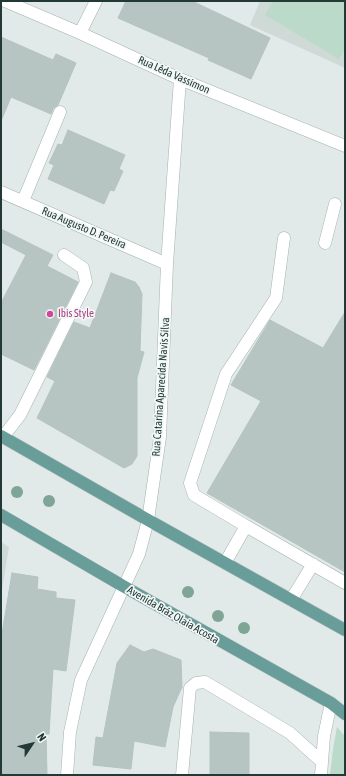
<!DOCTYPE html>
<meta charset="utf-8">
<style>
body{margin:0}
#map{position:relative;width:346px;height:776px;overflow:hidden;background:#e1eae8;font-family:"Asap Condensed",sans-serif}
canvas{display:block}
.frame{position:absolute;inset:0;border:2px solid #223938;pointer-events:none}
.north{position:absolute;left:12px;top:724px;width:40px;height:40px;-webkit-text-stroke:3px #f1f7f5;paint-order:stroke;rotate:55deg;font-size:11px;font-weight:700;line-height:16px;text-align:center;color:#223938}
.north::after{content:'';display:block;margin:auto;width:14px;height:18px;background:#223938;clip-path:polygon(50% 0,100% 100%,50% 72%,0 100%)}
</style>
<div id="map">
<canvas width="346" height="776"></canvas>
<div class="frame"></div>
<div class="north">N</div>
</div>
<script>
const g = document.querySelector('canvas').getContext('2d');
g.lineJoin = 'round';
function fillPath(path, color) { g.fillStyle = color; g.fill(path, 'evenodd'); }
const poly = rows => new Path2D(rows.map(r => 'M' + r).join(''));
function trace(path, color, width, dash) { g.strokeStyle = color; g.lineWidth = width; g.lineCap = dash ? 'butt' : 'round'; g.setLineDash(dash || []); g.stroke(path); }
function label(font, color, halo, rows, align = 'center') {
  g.font = font + ' "Asap Condensed",sans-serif'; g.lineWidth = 3.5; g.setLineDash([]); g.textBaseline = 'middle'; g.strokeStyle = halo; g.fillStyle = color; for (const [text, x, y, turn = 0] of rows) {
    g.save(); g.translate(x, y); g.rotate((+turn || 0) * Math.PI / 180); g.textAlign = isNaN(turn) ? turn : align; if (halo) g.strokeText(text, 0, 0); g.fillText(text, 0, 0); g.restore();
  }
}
fillPath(poly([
 [260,1,345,1,345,68,250,25],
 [1,542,9,547,1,596]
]), '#cfdad7');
fillPath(poly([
 [273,1,345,1,345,49,339,59,265,15],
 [337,727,345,736,345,775,330,775,333,749]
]), '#bbdaca');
const building = poly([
 [126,1,192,1,270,38,251,79,208,60,209,58,118,18,126,1],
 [1,37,53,60,56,54,76,63,58,105,53,109,51,114,11,97,1,121,1,37],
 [68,130,125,155,119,169,123,171,114,191,110,190,104,204,48,179,54,165,49,163,58,144,62,145,68,130],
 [1,229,53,255,47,266,78,282,34,370,1,354,1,303,26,255,1,242,1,229],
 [111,273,135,282,139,287,142,294,140,351,144,352,137,378,137,456,132,464,124,468,37,418,55,381,47,377,74,322,90,328,111,273],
 [345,312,345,572,207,493,261,401,231,385,270,320,323,348,345,312],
 [12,573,38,577,37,589,56,592,56,598,75,600,66,671,53,669,49,734,46,734,47,775,1,775,1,640,12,573],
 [130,645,144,652,153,649,181,660,182,687,173,707,165,747,134,741,131,769,93,765,96,737,103,738,117,663,130,645],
 [210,732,249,733,249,775,210,775,210,732]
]);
fillPath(building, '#b6c5c1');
trace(building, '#b4c3c0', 1);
const minor = poly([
 [5,1,80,33,180,79,345,146],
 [80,33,96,1],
 [1,192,167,264],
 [23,201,60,112],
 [325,243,335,204],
 [3,437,20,415,86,282,83,268,64,255],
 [246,526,345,583],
 [225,563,246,526,194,495,190,483,226,374,276,298,284,238],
 [291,600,313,564],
 [67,775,70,732,81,680,139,554,148,520,160,437,167,264,180,79],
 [182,775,190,688,196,683,205,682,290,733,322,762],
 [321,775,324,736,331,703]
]);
const major = poly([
 [1,436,148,520,345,630],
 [1,515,123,586,331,703,345,714]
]);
trace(minor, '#a4b1b0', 13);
trace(major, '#bdc4c3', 13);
trace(minor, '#fff', 12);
trace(major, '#689d9a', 12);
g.fillStyle = '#7fa597';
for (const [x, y] of [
 [17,492],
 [49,501],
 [188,592],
 [218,616],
 [244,628]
]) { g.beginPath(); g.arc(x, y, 6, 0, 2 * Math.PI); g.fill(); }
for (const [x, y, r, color] of [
 [50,314,4,"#d1479c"]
]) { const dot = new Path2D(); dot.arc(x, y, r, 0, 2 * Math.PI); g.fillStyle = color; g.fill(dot); trace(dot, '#f1f7f5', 1.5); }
label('11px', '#223938', '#f1f7f5', [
 ["Rua Lêda Vassimon",174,75,24],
 ["Rua Augusto D. Pereira",84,228,23],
 ["Rua Catarina Aparecida Navis Silva",161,387,-86],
 ["Avenida Bráz Olaia Acosta",173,615,30]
]);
label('11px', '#b23c85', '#f1f7f5', [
 ["Ibis Style",58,314]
], 'left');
</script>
